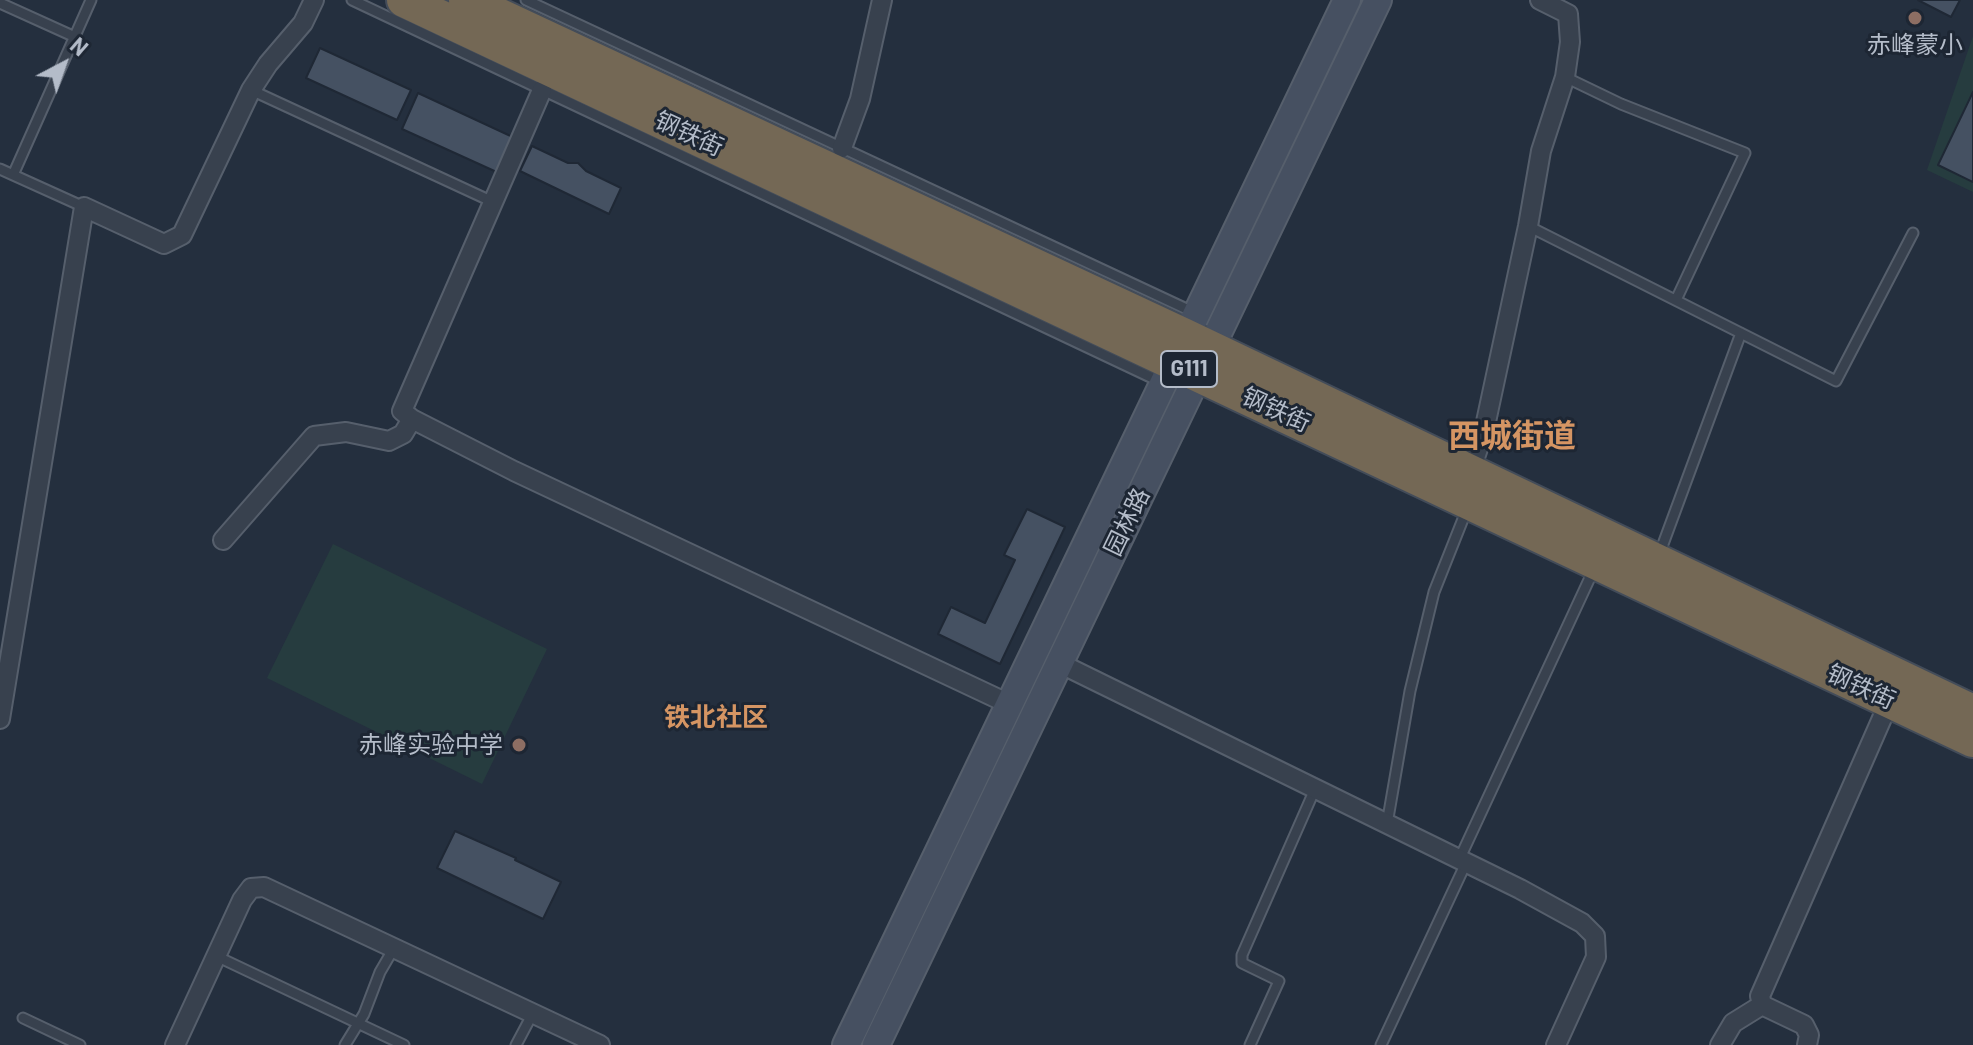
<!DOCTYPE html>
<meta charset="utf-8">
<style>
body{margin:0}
#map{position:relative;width:1973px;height:1045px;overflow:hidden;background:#242f3e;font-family:Barlow,sans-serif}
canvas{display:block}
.north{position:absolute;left:24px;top:24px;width:80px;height:80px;-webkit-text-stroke:6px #1d2633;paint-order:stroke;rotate:41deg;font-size:22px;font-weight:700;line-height:32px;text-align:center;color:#b4bcc9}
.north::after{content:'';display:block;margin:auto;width:28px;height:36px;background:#b4bcc9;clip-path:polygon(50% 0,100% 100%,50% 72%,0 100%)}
</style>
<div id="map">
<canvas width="1973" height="1045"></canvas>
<div class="north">N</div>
</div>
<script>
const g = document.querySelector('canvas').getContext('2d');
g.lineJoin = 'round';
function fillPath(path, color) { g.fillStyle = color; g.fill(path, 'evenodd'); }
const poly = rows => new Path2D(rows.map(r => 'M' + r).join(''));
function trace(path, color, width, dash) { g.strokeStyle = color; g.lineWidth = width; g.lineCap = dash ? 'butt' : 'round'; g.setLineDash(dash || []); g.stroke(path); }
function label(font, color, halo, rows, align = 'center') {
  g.font = font + ' Barlow,"Noto Sans SC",sans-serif'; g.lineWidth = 6; g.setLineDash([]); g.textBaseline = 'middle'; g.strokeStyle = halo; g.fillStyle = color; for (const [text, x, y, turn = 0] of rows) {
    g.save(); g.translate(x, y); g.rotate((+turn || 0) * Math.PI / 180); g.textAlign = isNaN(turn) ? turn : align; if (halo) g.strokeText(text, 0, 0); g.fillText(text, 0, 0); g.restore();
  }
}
fillPath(poly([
 [1973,36,1973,192,1927,170],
 [333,544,547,649,482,784,267,678]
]), '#263c3f');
const building = poly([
 [1918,0,1960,0,1951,17,1918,0],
 [320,48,411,90,397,120,306,78,320,48],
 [1973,92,1973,182,1938,165,1973,92],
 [418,93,517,139,501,174,402,129,418,93],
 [532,146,568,163,578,163,586,171,621,188,609,214,520,171,532,146],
 [1027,509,1065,527,1000,664,938,634,951,607,985,623,1015,560,1004,555,1027,509],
 [455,831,516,858,515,860,561,882,543,919,437,868,455,831]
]);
fillPath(building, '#455162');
trace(building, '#1f2835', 2);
const lane = poly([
 [352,0,1163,383],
 [526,0,1193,312],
 [0,3,75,37],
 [1565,77,1621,104,1745,153,1676,300],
 [251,90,493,202],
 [0,169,84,207],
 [13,175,91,0],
 [1528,226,1836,381,1913,233],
 [1659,555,1741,333],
 [1387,824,1410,691,1434,592,1467,509],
 [1459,860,1594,569],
 [216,956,404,1045],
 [23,1018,80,1045],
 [345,1045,364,1014,380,972,394,948],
 [516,1045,533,1013],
 [1250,1045,1279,981,1242,963,1242,955,1315,789],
 [1381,1045,1466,863]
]);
const street = poly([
 [542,90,402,411,412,419,514,471,1009,704],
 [842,148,860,99,882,0],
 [1470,472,1484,431,1528,226,1541,151,1565,77,1570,42,1568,14,1540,0],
 [223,540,314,436,346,432,389,441,403,434,412,419],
 [1059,663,1520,889,1582,923,1595,936,1596,957,1556,1045],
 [0,719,84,207,164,244,182,235,251,90,268,64,303,23,314,0],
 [175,1045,242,900,251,888,264,887,600,1045],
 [1720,1045,1733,1023,1762,1005],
 [1807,1045,1809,1035,1804,1025,1762,1005,1760,996,1890,700]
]);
const secondary = poly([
 [846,1045,1347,0],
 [876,1045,1378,0]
]);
const highway = poly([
 [404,0,1973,740],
 [466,0,1185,336,1973,712]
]);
trace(lane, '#565f6c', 13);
trace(street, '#565f6c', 22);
trace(secondary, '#565f6c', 30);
trace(highway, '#434c59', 38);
trace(lane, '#38414e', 9);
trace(street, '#38414e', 18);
trace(secondary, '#465061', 26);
trace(highway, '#746855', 34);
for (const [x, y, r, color] of [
 [1915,18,8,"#8d6e63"],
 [519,745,8,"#8d6e63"]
]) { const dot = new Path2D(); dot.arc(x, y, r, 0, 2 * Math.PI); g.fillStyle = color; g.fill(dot); trace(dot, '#1d2633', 3); }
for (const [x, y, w] of [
 [1189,369,56]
]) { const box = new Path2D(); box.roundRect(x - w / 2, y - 18, w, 36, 6); g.fillStyle = '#1d2633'; g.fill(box); trace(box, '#b4bcc9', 2); }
label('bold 22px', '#b4bcc9', null, [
 ["G111",1189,369]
]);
label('24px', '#b4bcc9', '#1d2633', [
 ["赤峰蒙小",1915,45],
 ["赤峰实验中学",503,745,"right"]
]);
label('24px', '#b4bcc9', '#1d2633', [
 ["钢铁街",689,134,25],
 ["钢铁街",1276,410,25],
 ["园林路",1127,522,-64],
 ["钢铁街",1861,687,25]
]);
label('bold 26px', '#d59563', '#1d2633', [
 ["铁北社区",716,717]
]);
label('bold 32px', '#d59563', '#1d2633', [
 ["西城街道",1512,436]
]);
</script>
